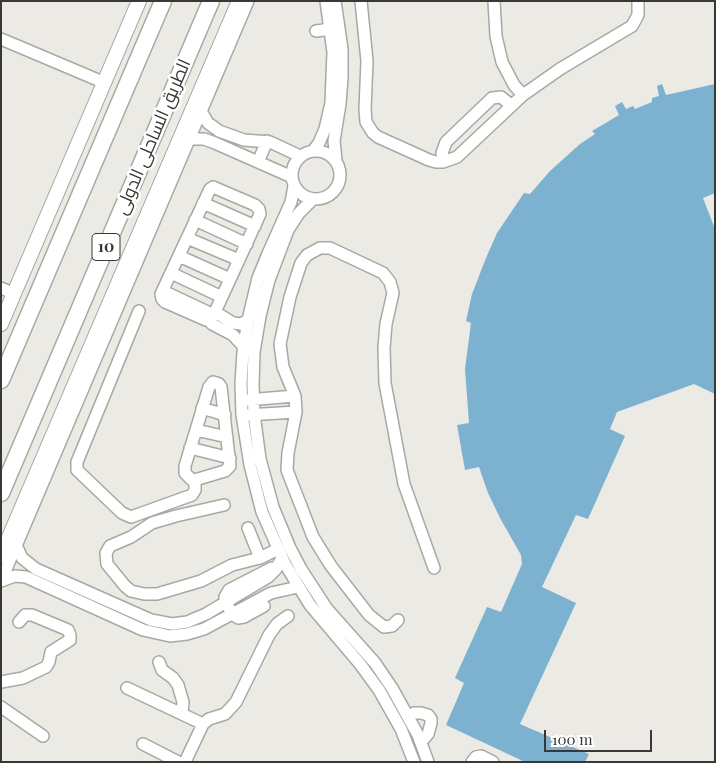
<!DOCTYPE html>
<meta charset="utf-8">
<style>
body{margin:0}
#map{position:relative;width:716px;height:763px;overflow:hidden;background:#ebeae4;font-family:"Playfair Display",serif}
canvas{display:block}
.frame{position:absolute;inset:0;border:2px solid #393836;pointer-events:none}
.scale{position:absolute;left:544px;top:730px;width:108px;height:22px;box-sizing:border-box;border:2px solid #393836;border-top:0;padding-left:6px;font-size:15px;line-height:18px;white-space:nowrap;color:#393836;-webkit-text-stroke:4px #fff;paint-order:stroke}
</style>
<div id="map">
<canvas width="716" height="763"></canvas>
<div class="frame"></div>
<div class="scale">100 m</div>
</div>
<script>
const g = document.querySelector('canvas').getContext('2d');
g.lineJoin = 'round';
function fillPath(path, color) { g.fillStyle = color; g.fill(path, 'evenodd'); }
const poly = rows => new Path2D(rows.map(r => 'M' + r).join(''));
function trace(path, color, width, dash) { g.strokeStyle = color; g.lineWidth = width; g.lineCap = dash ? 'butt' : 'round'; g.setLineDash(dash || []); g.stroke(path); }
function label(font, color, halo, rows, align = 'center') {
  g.font = font + ' "Playfair Display",Cairo,serif'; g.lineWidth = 5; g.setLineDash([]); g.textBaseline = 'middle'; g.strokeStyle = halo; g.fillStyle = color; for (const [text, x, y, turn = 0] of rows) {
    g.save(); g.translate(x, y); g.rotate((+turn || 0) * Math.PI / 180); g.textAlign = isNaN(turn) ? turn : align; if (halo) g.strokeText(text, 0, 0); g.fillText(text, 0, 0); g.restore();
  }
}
fillPath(poly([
 [662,84,666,95,715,84,715,193,703,198,715,229,715,394,694,384,617,412,610,429,625,436,588,519,576,515,542,587,576,603,520,724,589,754,585,762,525,762,446,725,464,683,455,678,487,607,501,612,522,564,521,555,500,518,488,493,479,467,465,470,457,425,469,423,465,369,471,323,466,321,472,294,486,258,497,233,524,193,530,194,550,171,580,144,595,134,592,131,619,115,615,106,622,102,626,109,633,106,635,109,652,102,652,98,659,96,657,86]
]), '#7cb2d0');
const minor = poly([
 [335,1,342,49,342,77,340,104,334,141,336,160],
 [361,1,367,61,365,109,366,122,373,133,378,137,429,160,436,162,443,162,457,157,523,95,560,69,632,26,638,15,638,1],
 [494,1,496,36,502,62,514,85,523,95],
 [316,31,324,30,330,27],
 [1,39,98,80],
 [201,111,208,123,219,131,244,140,270,142,300,156],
 [189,139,204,139,215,143,292,177],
 '292 175a24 24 0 1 1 48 0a24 24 0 1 1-48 0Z',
 [313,151,319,143,325,129,331,103,333,52,326,1],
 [258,162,267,141],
 [443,162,442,153,446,142,492,98,501,97,511,105],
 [294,186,291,202,267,256,258,278,248,320,243,352,241,384,242,415,250,465,262,512,285,564,310,605,360,664,379,690,401,729,414,762],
 [213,187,255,205,259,209,260,214,215,312,211,318,206,320,165,302,162,299,161,294,210,189,213,187],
 [313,199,299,213,288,230,269,280,260,316,254,352,253,384,254,414,260,459,273,507,290,548,301,569,327,609,375,663,392,688,418,735,428,762],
 [203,203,255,226],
 [195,220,247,244],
 [187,238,239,260],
 [179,256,230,279],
 [171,273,222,297],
 [1,288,8,291],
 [163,291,214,315],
 [139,311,77,462,77,470,122,513,131,517,192,495,195,490,195,480],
 [215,312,233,323,241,324,248,320],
 [208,319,212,324,233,335,244,347],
 [213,382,219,384,221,387,230,466,225,471,198,479,192,480,185,473,185,466,209,387,213,382],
 [247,400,295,396],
 [202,408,225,415],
 [296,412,288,453,287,470,313,537,331,566,369,615,384,627,392,626,398,620],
 [247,415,296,412,295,396,283,367,280,344,290,297,301,263,307,255,320,248,330,248,383,273,390,282,393,293,386,324,384,348,385,383,404,484,434,568],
 [196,430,227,437],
 [190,448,230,458],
 [224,505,176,516,152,523,131,537,110,546,106,553,107,564,125,586,131,591,144,594,157,594,201,581,232,565,260,558,278,549],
 [248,528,260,558],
 [16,545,22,558,36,569,151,620,172,624,187,622,206,614,268,577,276,569,282,558],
 [1,581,248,1],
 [1,581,15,576,26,577,143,630,170,636,187,634,204,629,271,593,298,587],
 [264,606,244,617,238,618,232,614,226,602,225,597,229,590,272,568],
 [159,662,162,670,173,678,178,685,183,702,182,714],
 [1,682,23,678,46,667,49,662,51,652,70,640,70,635,68,630,32,615,25,615,19,622],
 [127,688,203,724],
 [1,707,43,736],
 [408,717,414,713,421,713,428,715,431,719,431,723,428,734,421,742],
 [143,744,178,762],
 [185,762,203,724,209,719,225,714,236,702,269,635,277,624,288,616],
 [472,762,476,757,481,756,493,762]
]);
const major = poly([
 [1,324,139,1],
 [1,556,239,1]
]);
const highway = poly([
 [1,380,163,1],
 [1,493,211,1]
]);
trace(minor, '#a9a8a2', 14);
trace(major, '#a9a8a2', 16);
trace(highway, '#a9a8a2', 19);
trace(minor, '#fff', 11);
trace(major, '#fff', 14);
trace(highway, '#fff', 16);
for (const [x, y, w] of [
 [106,247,28]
]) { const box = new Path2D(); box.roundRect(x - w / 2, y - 13.5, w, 27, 4); g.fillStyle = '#fff'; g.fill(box); trace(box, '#393836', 1); }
label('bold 16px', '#393836', null, [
 ["10",106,247]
]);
label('18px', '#393836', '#fff', [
 ["الطريق الساحلى الدولى",153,137,-67]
]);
</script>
